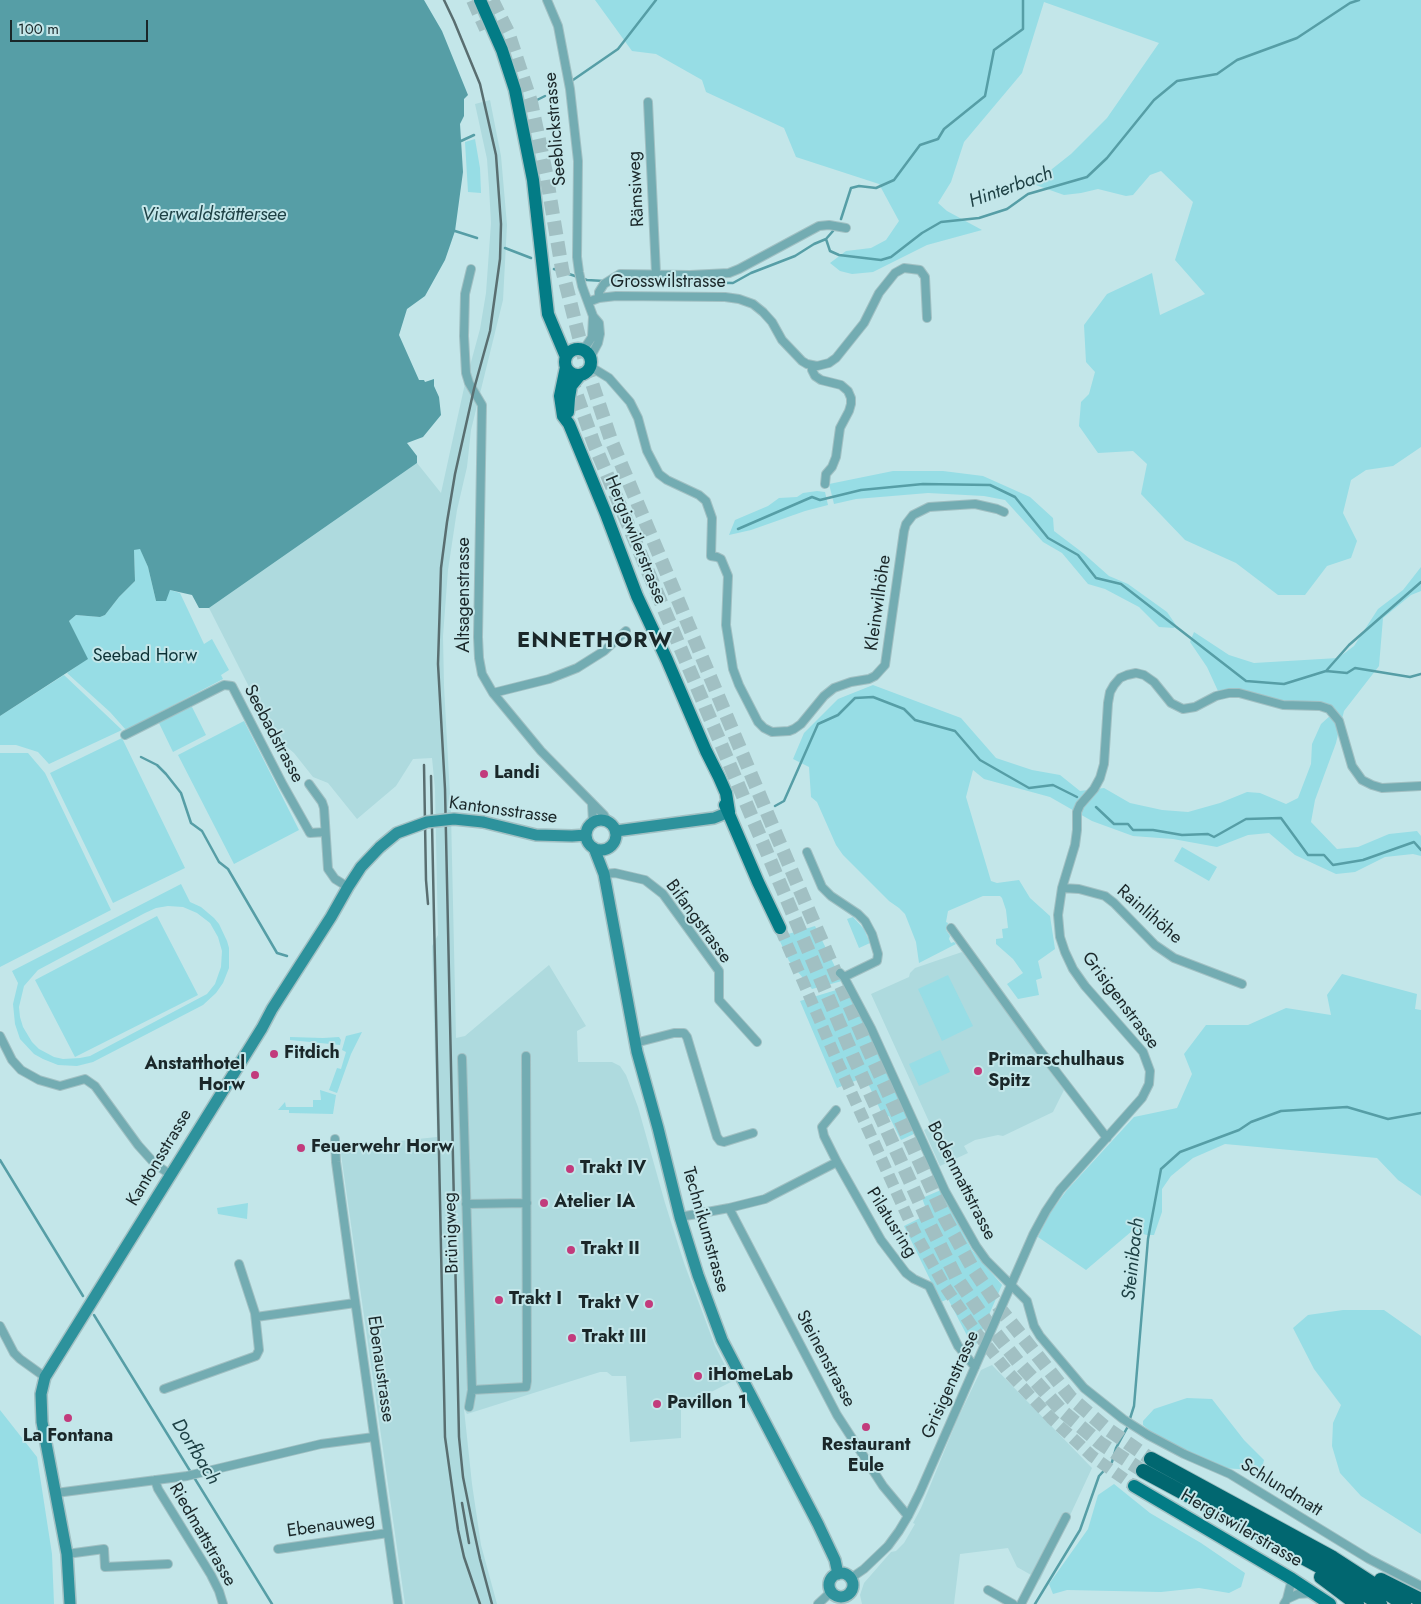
<!DOCTYPE html>
<meta charset="utf-8">
<style>
body{margin:0}
#map{position:relative;width:1421px;height:1604px;overflow:hidden;background:#c3e6e9;font-family:Jost,sans-serif}
canvas{display:block}
.scale{position:absolute;left:10px;top:20px;width:138px;height:22px;box-sizing:border-box;border:2px solid #1a2729;border-top:0;padding-left:6px;font-size:15px;line-height:18px;white-space:nowrap;color:#1a2729;-webkit-text-stroke:4px #c3e6e9;paint-order:stroke}
</style>
<div id="map">
<canvas width="1421" height="1604"></canvas>
<div class="scale">100 m</div>
</div>
<script>
const g = document.querySelector('canvas').getContext('2d');
g.lineJoin = 'round';
function fillPath(path, color) { g.fillStyle = color; g.fill(path, 'evenodd'); }
const poly = rows => new Path2D(rows.map(r => 'M' + r).join(''));
function trace(path, color, width, dash) { g.strokeStyle = color; g.lineWidth = width; g.lineCap = dash ? 'butt' : 'round'; g.setLineDash(dash || []); g.stroke(path); }
function label(font, color, halo, rows, align = 'center') {
  g.font = font + ' Jost,sans-serif'; g.lineWidth = 4; g.setLineDash([]); g.textBaseline = 'middle'; g.strokeStyle = halo; g.fillStyle = color; for (const [text, x, y, turn = 0] of rows) {
    g.save(); g.translate(x, y); g.rotate((+turn || 0) * Math.PI / 180); g.textAlign = isNaN(turn) ? turn : align; if (halo) g.strokeText(text, 0, 0); g.fillText(text, 0, 0); g.restore();
  }
}
fillPath(poly([
 [490,100,501,156,507,225,503,300,471,430,467,467,457,510,448,570,443,636,444,686,451,814,456,1038,465,1036,549,965,586,1026,577,1031,578,1062,612,1062,620,1066,626,1075,638,1107,665,1203,684,1263,715,1346,733,1381,681,1407,681,1438,630,1442,626,1376,612,1376,607,1372,600,1372,467,1414,464,1409,472,1484,481,1545,497,1604,405,1604,340,1147,437,1137,432,946,438,935,435,789,432,758,413,759,396,786,357,819,328,783,313,777,294,753,274,736,209,608,417,463,441,493,464,388,480,329,486,293,491,223,489,187,487,159,475,104],
 [962,952,1064,1090,1053,1112,1003,1136,998,1135,975,1140,964,1146,968,1153,940,1166,924,1130,931,1126,871,994,909,977,910,973,915,968],
 [992,1365,1092,1468,1040,1580,1017,1567,1008,1548,960,1554,954,1604,862,1604,860,1595,864,1583,891,1552,896,1551,904,1543,915,1524,913,1523,921,1508,957,1420,981,1370]
]), '#aedade');
fillPath(poly([
 [595,0,1421,0,1421,447,1393,466,1366,470,1351,480,1343,513,1357,541,1351,558,1327,566,1305,595,1278,595,1236,563,1185,540,1141,494,1147,464,1133,451,1098,453,1079,426,1081,402,1089,394,1095,372,1086,362,1084,325,1107,294,1152,273,1160,315,1205,294,1175,260,1193,202,1161,171,1150,175,1133,195,1126,196,1098,189,1081,193,1064,195,1033,184,1071,154,1107,118,1159,43,1044,2,1022,73,964,142,951,182,938,203,947,211,982,230,927,245,873,272,852,274,840,271,830,263,846,251,871,248,886,240,899,221,879,184,796,157,784,128,706,92,702,80,656,54,632,51],
 [475,139,480,168,481,193,468,192,465,142],
 [893,471,943,471,983,476,1030,497,1053,518,1054,531,1083,553,1109,576,1128,584,1167,612,1176,625,1174,628,1159,627,1139,607,1105,589,1088,584,1062,553,1043,542,1005,500,984,496,928,493,856,499,834,504,829,484],
 [817,491,825,492,828,505,805,511,751,530,729,535,735,520,768,506,779,498,797,497,803,493],
 [140,548,148,567,156,601,170,590,180,593,204,644,212,639,229,670,221,675,223,679,126,730,110,712,67,673,87,659,69,621,76,615,100,617,105,615,119,597,135,581,134,550],
 [1421,567,1421,591,1411,595,1383,618,1379,666,1344,711,1342,719,1335,712,1227,690,1218,691,1207,667,1190,642,1194,632,1229,655,1254,663,1338,658,1354,646,1378,609,1403,590],
 [64,675,122,730,49,764,38,752,16,745,0,745,0,716],
 [873,685,961,718,996,758,1032,770,1060,775,1080,791,1104,788,1130,803,1162,810,1188,812,1220,803,1247,792,1260,793,1286,804,1298,798,1311,764,1312,744,1321,724,1332,714,1340,726,1336,743,1315,800,1311,822,1337,849,1358,847,1389,834,1417,831,1421,836,1421,856,1413,854,1385,857,1355,872,1336,874,1295,855,1269,833,1248,835,1217,847,1173,839,1133,836,1092,821,1050,797,984,779,973,770,966,797,991,881,997,883,1019,880,1030,898,1050,916,1055,949,1038,961,1042,978,1036,980,1039,995,1018,999,1007,984,1023,973,1013,959,996,944,996,939,1003,938,1002,929,1008,928,1006,910,1002,898,1000,896,983,896,948,911,946,922,948,923,946,930,950,936,949,939,951,943,954,942,956,944,919,963,916,942,905,914,899,908,889,901,843,855,836,845,817,802,811,797,809,767,793,759,804,733,838,699],
 [191,705,206,735,173,752,158,721],
 [244,721,299,830,234,864,178,755],
 [122,738,185,868,113,903,50,773],
 [0,753,28,753,45,773,111,910,0,967],
 [1182,847,1217,867,1209,881,1174,861],
 [181,884,190,902,201,907,214,918,219,924,227,941,229,948,229,968,223,983,216,993,203,1005,93,1062,77,1066,58,1065,43,1059,34,1054,20,1039,15,1024,13,1004,18,983,12,971],
 [168,906,183,907,197,913,210,923,218,937,222,951,221,967,215,984,207,994,90,1056,80,1058,63,1059,54,1057,39,1049,32,1042,23,1027,20,1017,19,1007,24,986,38,970,145,913,156,908],
 [157,916,198,995,75,1057,35,980],
 [853,917,864,929,870,943,859,948,847,919],
 [815,926,842,981,812,989,789,961,778,937],
 [1342,974,1417,994,1415,1009,1421,1010,1421,1196,1398,1180,1377,1158,1225,1144,1193,1158,1171,1176,1162,1189,1162,1212,1154,1235,1147,1235,1132,1231,1086,1270,1038,1237,1050,1213,1067,1190,1134,1117,1177,1108,1192,1074,1184,1054,1206,1025,1248,1025,1286,1008,1331,1015,1327,995],
 [948,975,973,1026,942,1041,918,989],
 [846,987,916,1133,901,1140,889,1116,884,1118,865,1077,837,1088,800,1001],
 [362,1032,351,1054,337,1093,329,1090,337,1068,341,1069,346,1052,342,1050,346,1036],
 [290,1037,323,1038,339,1037,341,1040,340,1045,290,1040],
 [940,1050,950,1072,919,1086,909,1064],
 [320,1090,336,1095,333,1114,289,1113,289,1110,278,1110,285,1102,286,1107,313,1107,313,1100,321,1100],
 [941,1190,972,1250,1002,1285,974,1349,948,1299,941,1302,904,1226,928,1214,922,1198],
 [248,1203,247,1219,218,1214,217,1208],
 [1343,1310,1384,1310,1421,1336,1421,1534,1361,1496,1340,1473,1332,1446,1333,1423,1341,1405,1314,1369,1293,1328,1308,1315],
 [1187,1398,1212,1399,1244,1440,1264,1460,1262,1468,1254,1470,1222,1468,1158,1438,1143,1425,1143,1421,1154,1409],
 [0,1410,37,1457,52,1554,54,1604,0,1604],
 [1114,1484,1150,1513,1201,1543,1245,1573,1241,1587,1229,1593,1199,1588,1161,1592,1067,1590,1053,1594,1049,1584,1088,1529,1098,1495]
]), '#97dde5');
fillPath(poly([
 [0,0,424,0,442,31,468,95,464,99,464,116,460,124,463,172,455,231,445,260,425,296,407,309,399,335,419,380,424,380,425,382,434,379,434,386,439,397,441,415,423,437,407,443,417,456,417,463,209,608,199,608,192,595,170,590,166,601,156,601,148,567,140,549,134,550,135,581,119,597,105,615,100,617,76,615,69,621,88,659,0,716]
]), '#569ea6');
trace(poly([
 [573,80,618,49,656,0],
 [531,103,545,96],
 [461,141,474,135],
 [841,219,851,188,859,186,876,188,894,180,920,145,938,139,944,129,985,96,994,50,1023,29,1023,0],
 [455,231,477,238],
 [826,239,833,231],
 [505,248,531,258],
 [554,269,587,280,604,281],
 [614,281,733,283,751,273,795,256,814,244,826,239,830,251,839,255,881,260,891,257,922,233,941,222,979,218,1007,209,1028,194,1087,177,1107,158,1154,100,1177,81,1217,74,1237,60,1297,38,1350,3,1359,0],
 [738,529,812,497,820,500,861,490,923,484,990,485,1015,497,1048,538,1078,555,1096,578,1121,584,1246,681,1284,684,1326,671,1347,673,1355,668,1410,677,1421,674],
 [1326,671,1349,645,1421,582],
 [141,757,157,765,166,774,181,793,191,823,202,831,219,862,228,869,277,953,287,956],
 [775,806,784,801,818,724,838,715,855,698,873,697,904,709,915,720,955,731,980,760,1029,788,1053,785,1077,797],
 [1096,807,1114,824,1128,824,1133,830,1153,830,1182,835,1208,834,1214,837,1246,819,1281,818,1308,855,1324,855,1333,865,1363,860,1414,842,1421,850],
 [0,1160,83,1296],
 [94,1315,272,1604],
 [1035,1604,1080,1530,1099,1476,1112,1462,1116,1448,1127,1428,1134,1406,1148,1239,1161,1169,1180,1152,1239,1130,1251,1122,1281,1111,1347,1107,1388,1119,1421,1113]
]), '#569ea6', 2.5);
trace(poly([
 [780,928,838,1063,914,1231,944,1285,976,1332,1008,1372,1051,1418,1092,1456,1134,1486]
]), '#a1c0c3', 12, [12, 6]);
trace(poly([
 [473,0,486,29],
 [492,0,508,32,531,102,546,173,562,269,586,365,611,440,778,839,869,1051,945,1218,972,1267,1001,1310,1071,1398,1106,1428,1151,1459],
 [570,376,594,444,853,1056,929,1223,956,1277,989,1325,1019,1363,1062,1411,1100,1443,1143,1471]
]), '#a1c0c3', 14, [14, 7]);
const street = poly([
 [547,0,558,26,570,89,578,161,577,257,579,272,582,286,593,316,599,323,600,334,598,343,591,356],
 [648,102,656,273],
 [471,269,465,294,464,336,466,373,469,383,482,405,478,637,479,658,482,674,493,693,541,751,604,815,607,821],
 [599,298,599,292,604,284,620,274,690,275,729,273,739,269,819,226,829,225,846,228],
 [588,302,599,298,616,296,725,297,739,299,753,304,763,312,772,322,782,340,802,361,807,364,817,366,829,363,836,358,864,323,879,293,895,273,904,268,920,270,925,277,927,318],
 [584,349,592,337,593,316],
 [812,366,812,370,815,376,821,380,841,385,848,391,851,398,851,404,849,411,840,428,836,457,832,467,826,474,825,484],
 [591,367,609,378,630,402,638,418,647,451,659,474,667,480,699,495,706,501,712,518,711,556,717,557,721,559,728,576,726,625,733,669,739,685,758,722,764,728,772,732,789,731,794,729,801,724,824,696,834,688,851,682,869,679,875,676,885,665,904,531,906,524,913,515,929,507,975,504,997,509,1004,512],
 [493,693,549,679,577,668,604,651,626,631],
 [125,735,224,685,232,686,283,785,310,833,325,832],
 [309,784,322,802,324,808,328,869,335,879,348,887],
 [592,804,593,822],
 [807,852,822,887,831,896,858,914,865,921,872,934,878,954,877,961,844,977],
 [604,874,615,873,645,880,663,894,719,971,719,1000,757,1042],
 [1062,888,1079,889,1105,896,1114,903,1155,945,1174,958,1242,984],
 [951,928,1038,1048,1107,1138],
 [840,973,844,977,871,1028,945,1191,976,1246,986,1260,1027,1301,1034,1326,1040,1336,1084,1388,1123,1419,1148,1435,1184,1454,1230,1474,1369,1559,1421,1586],
 [0,1036,12,1060,21,1070,39,1080,60,1086,85,1079,95,1086,138,1145,155,1164,171,1175],
 [635,1043,674,1033,684,1033,687,1037,717,1137,720,1141,724,1142,753,1133],
 [462,1058,472,1390,469,1407],
 [836,1110,822,1127,824,1136,837,1162,881,1240,906,1273,914,1279,929,1286,958,1346,975,1367],
 [335,1139,336,1162,352,1279,398,1604],
 [466,1204,527,1203],
 [729,1208,837,1415,883,1486,908,1516],
 [680,1217,729,1208,765,1199,837,1162],
 [256,1317,355,1303],
 [0,1326,14,1353,20,1359,45,1377],
 [164,1389,256,1356,259,1350,255,1313,239,1264],
 [472,1390,526,1387,527,1381,526,1056],
 [155,1480,158,1489,211,1575,219,1591,223,1604],
 [56,1493,187,1476,321,1444,374,1437],
 [278,1549,388,1533],
 [67,1554,104,1549,105,1567,168,1564],
 [851,1578,864,1569,888,1546,899,1531,908,1516,920,1492,1033,1235,1046,1211,1060,1190,1142,1098,1149,1084,1150,1071,1143,1052,1085,986,1073,969,1065,952,1060,937,1058,915,1062,888,1075,845,1077,830,1077,812,1080,805,1094,789,1100,778,1104,764,1108,703,1110,692,1114,685,1120,678,1127,675,1136,673,1144,675,1154,682,1171,703,1183,709,1195,707,1216,696,1229,693,1239,693,1283,705,1320,706,1329,709,1339,721,1352,766,1362,780,1372,785,1382,788,1421,786],
 [988,1590,1013,1604],
 [1287,1599,1298,1594,1312,1593],
 [818,1604,831,1592],
 [1021,1604,1066,1517],
 [1284,1604,1287,1599,1292,1579]
]);
const secondary = poly([
 '586 835a15 15 0 1 1 30 0a15 15 0 1 1-30 0Z',
 [483,822,536,835,572,836,586,835],
 [616,831,714,818,729,812],
 [594,848,604,874,637,1052,658,1128,680,1217,698,1275,722,1340,818,1524,835,1560,838,1574],
 '829 1585a12 12 0 1 1 24 0a12 12 0 1 1-24 0Z',
 [70,1604,67,1554,42,1422,41,1394,45,1377,262,1028,272,1009,331,917,348,887,361,867,380,847]
]);
const primary = poly([
 [480,0,502,50,515,90,533,180,548,314,566,357],
 '565 362a13 13 0 1 1 26 0a13 13 0 1 1-26 0Z',
 [566,367,560,396,563,416,569,424,606,514,637,596,667,660,706,751,719,777,726,793,729,812],
 [568,412,569,398,571,386,580,375],
 [725,805,758,882,780,928],
 [1134,1486,1292,1579,1330,1604]
]);
const highway = poly([
 [1151,1459,1333,1558,1404,1604],
 [1143,1471,1330,1572,1380,1604],
 [1321,1577,1357,1604],
 [1381,1580,1421,1600]
]);
trace(street, '#a1c0c3', 10);
trace(secondary, '#a1c0c3', 14);
trace(primary, '#a1c0c3', 15);
trace(highway, '#a1c0c3', 16);
trace(street, '#73acb2', 8);
trace(secondary, '#2d929c', 11);
trace(primary, '#037c86', 12);
trace(highway, '#016770', 14);
trace(poly([
 [444,0,454,21,480,84,496,155,501,224,500,259,490,331,474,389,455,474,447,522,441,568,438,664,445,789,459,1437,463,1477,472,1522,480,1559,492,1604],
 [424,765,426,880,428,904],
 [431,776,445,1437,458,1530,464,1557,480,1604],
 [462,1503,469,1543]
]), '#596e70', 2.5);
const secondaryBridge = poly([
 [380,847,397,833,427,822,454,819,483,822]
]);
trace(secondaryBridge, '#a1c0c3', 14, []);
trace(secondaryBridge, '#2d929c', 11);
for (const [x, y, r, color] of [
 [484,774,5,"#c23b7c"],
 [274,1054,5,"#c23b7c"],
 [978,1071,5,"#c23b7c"],
 [255,1075,5,"#c23b7c"],
 [301,1148,5,"#c23b7c"],
 [570,1169,5,"#c23b7c"],
 [544,1203,5,"#c23b7c"],
 [571,1250,5,"#c23b7c"],
 [499,1300,5,"#c23b7c"],
 [649,1304,5,"#c23b7c"],
 [572,1338,5,"#c23b7c"],
 [698,1376,5,"#c23b7c"],
 [657,1404,5,"#c23b7c"],
 [68,1418,5,"#c23b7c"],
 [866,1427,5,"#c23b7c"]
]) { const dot = new Path2D(); dot.arc(x, y, r, 0, 2 * Math.PI); g.fillStyle = color; g.fill(dot); trace(dot, '#c3e6e9', 2); }
label('18px', '#1a2729', '#c3e6e9', [
 ["Seeblickstrasse",556,129,-95],
 ["Rämsiweg",637,189,-93],
 ["Grosswilstrasse",668,283],
 ["Hergiswilerstrasse",635,540,68],
 ["Altsagenstrasse",465,595,-90],
 ["Kleinwilhöhe",879,603,-82],
 ["Seebadstrasse",273,734,62],
 ["Kantonsstrasse",503,811,8],
 ["Rainlihöhe",1149,915,41],
 ["Bifangstrasse",698,922,54],
 ["Grisigenstrasse",1120,1001,53],
 ["Kantonsstrasse",160,1158,-59],
 ["Bodenmattstrasse",961,1181,63],
 ["Pilatusring",891,1223,58],
 ["Technikumstrasse",705,1230,74],
 ["Brünigweg",452,1233,-92],
 ["Steinenstrasse",825,1359,62],
 ["Ebenaustrasse",380,1369,82],
 ["Grisigenstrasse",951,1385,-66],
 ["Schlundmatt",1281,1488,32],
 ["Ebenauweg",331,1526,-8],
 ["Hergiswilerstrasse",1241,1529,30],
 ["Riedmattstrasse",202,1535,60]
]);
label('18px', '#0c3135', '#c3e6e9', [
 ["Seebad Horw",145,657]
]);
label('bold 18px', '#1a2729', '#c3e6e9', [
 ["Landi",494,774],
 ["Fitdich",284,1054],
 ["Primarschulhaus",988,1061],
 ["Spitz",988,1082],
 ["Anstatthotel",245,1065,"right"],
 ["Horw",245,1086,"right"],
 ["Feuerwehr Horw",311,1148],
 ["Trakt IV",580,1169],
 ["Atelier IA",554,1203],
 ["Trakt II",581,1250],
 ["Trakt I",509,1300],
 ["Trakt V",639,1304,"right"],
 ["Trakt III",582,1338],
 ["iHomeLab",708,1376],
 ["Pavillon 1",667,1404],
 ["La Fontana",68,1437,"center"],
 ["Restaurant",866,1446,"center"],
 ["Eule",866,1467,"center"]
], 'left');
label('italic 19px', '#1e4145', '#c3e6e9', [
 ["Hinterbach",1011,188,-20],
 ["Vierwaldstättersee",214,215],
 ["Steinibach",1134,1259,-84],
 ["Dorfbach",195,1452,58]
]);
g.letterSpacing = '1px';
label('bold 22px', '#1a2729', '#c3e6e9', [
 ["ENNETHORW",595,642]
]);
g.letterSpacing = '0px';
</script>
